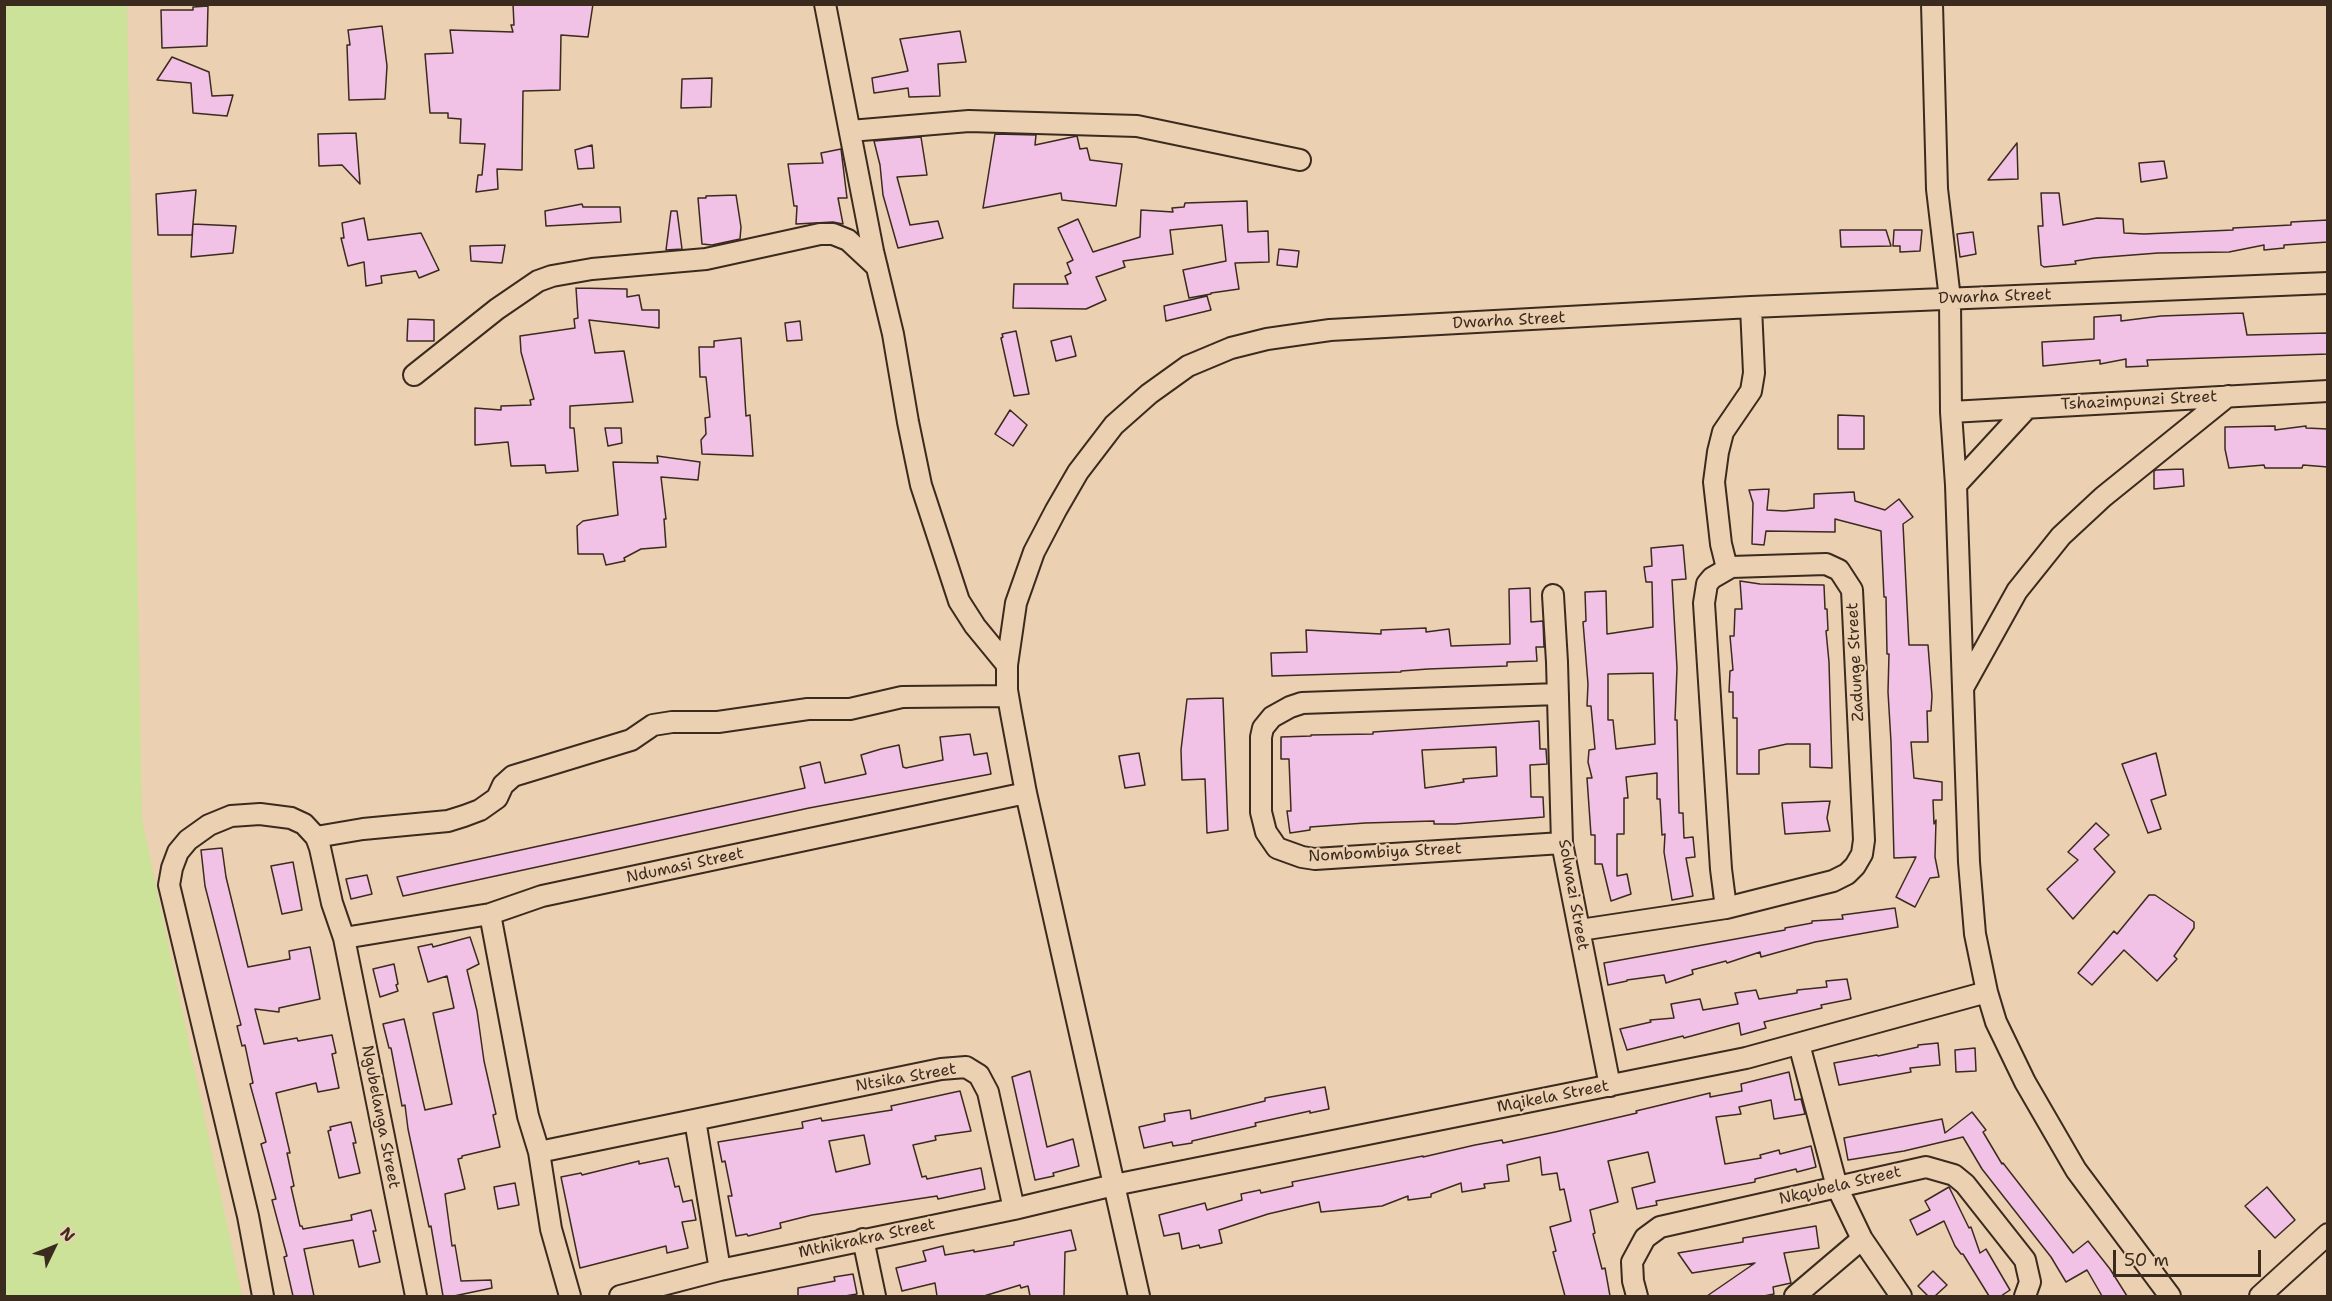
<!DOCTYPE html>
<style>
body{margin:0}
#map{position:relative;width:2332px;height:1301px;overflow:hidden;background:#ebd0b2;font-family:"Shantell Sans",sans-serif}
canvas{display:block}
.frame{position:absolute;inset:0;border:6px solid #3b2a1e;pointer-events:none}
.north{position:absolute;left:24px;top:1217px;width:60px;height:60px;-webkit-text-stroke:4px #ebd0b2;paint-order:stroke;rotate:47deg;font-size:16px;font-weight:700;line-height:24px;text-align:center;color:#3b2a1e}
.north::after{content:'';display:block;margin:auto;width:21px;height:27px;background:#3b2a1e;clip-path:polygon(50% 0,100% 100%,50% 72%,0 100%)}
.scale{position:absolute;left:2113px;top:1250px;width:148px;height:27px;box-sizing:border-box;border:3px solid #3b2a1e;border-top:0;padding-left:8px;font-size:18px;line-height:21px;white-space:nowrap;color:#3b2a1e;-webkit-text-stroke:4px #ebd0b2;paint-order:stroke}
</style>
<div id="map">
<canvas width="2332" height="1301"></canvas>
<div class="frame"></div>
<div class="north">N</div>
<div class="scale">50 m</div>
</div>
<script>
const g = document.querySelector('canvas').getContext('2d');
g.lineJoin = 'round';
function fillPath(path, color) { g.fillStyle = color; g.fill(path, 'evenodd'); }
const poly = rows => new Path2D(rows.map(r => 'M' + r).join(''));
function trace(path, color, width, dash) { g.strokeStyle = color; g.lineWidth = width; g.lineCap = dash ? 'butt' : 'round'; g.setLineDash(dash || []); g.stroke(path); }
function label(font, color, halo, rows, align = 'center') {
  g.font = font + ' "Shantell Sans",sans-serif'; g.lineWidth = 4.5; g.setLineDash([]); g.textBaseline = 'middle'; g.strokeStyle = halo; g.fillStyle = color; for (const [text, x, y, turn = 0] of rows) {
    g.save(); g.translate(x, y); g.rotate((+turn || 0) * Math.PI / 180); g.textAlign = isNaN(turn) ? turn : align; if (halo) g.strokeText(text, 0, 0); g.fillText(text, 0, 0); g.restore();
  }
}
fillPath(poly([
 [5,4,127,5,142,819,242,1296,5,1296]
]), '#cbe298');
const building = poly([
 [513,4,593,4,588,37,561,35,560,90,523,91,522,170,497,169,498,189,476,192,478,175,482,175,485,144,460,143,461,119,448,118,448,113,430,113,425,54,453,53,450,30,513,32,511,25,514,25,513,4],
 [208,6,207,46,162,48,161,10,193,10,193,7,208,6],
 [382,26,387,66,385,99,349,100,347,45,350,45,348,30,382,26],
 [960,31,966,62,938,64,940,96,909,97,908,88,874,93,872,78,908,71,900,39,960,31],
 [172,57,209,72,212,96,233,95,227,116,193,113,191,83,157,80,172,57],
 [712,78,711,107,681,108,682,79,712,78],
 [356,133,360,184,342,165,319,166,318,134,356,133],
 [995,134,1036,135,1035,145,1077,136,1080,149,1087,148,1090,160,1122,164,1116,206,1062,200,1061,193,983,208,995,134],
 [921,137,927,175,897,177,910,225,938,221,943,238,898,248,883,195,880,165,874,141,921,137],
 [2017,143,2018,179,1988,180,2017,143],
 [592,145,594,168,578,169,575,150,592,145],
 [841,149,847,198,838,198,843,224,833,222,796,224,797,206,794,206,788,164,823,163,821,153,841,149],
 [2164,161,2167,178,2141,182,2139,163,2164,161],
 [196,190,192,235,158,235,156,194,196,190],
 [2041,193,2059,193,2063,225,2097,218,2123,219,2124,233,2144,234,2233,230,2233,228,2291,225,2291,222,2328,220,2328,242,2284,245,2284,248,2264,250,2264,245,2229,252,2158,253,2094,258,2075,261,2076,264,2044,267,2041,265,2038,226,2043,226,2041,193],
 [736,195,741,227,740,239,712,245,702,244,698,198,706,198,706,196,736,195],
 [1247,201,1248,232,1268,231,1269,262,1235,263,1239,289,1211,293,1211,294,1189,298,1183,270,1226,261,1222,225,1170,230,1173,254,1123,261,1125,267,1096,277,1106,300,1086,309,1013,308,1014,284,1068,284,1065,276,1071,273,1067,263,1073,260,1058,228,1078,219,1093,252,1140,237,1141,210,1173,212,1172,208,1184,207,1185,203,1247,201],
 [582,204,583,207,620,207,621,222,546,226,545,211,582,204],
 [671,211,677,211,682,249,666,250,671,211],
 [364,218,368,240,421,233,439,270,419,278,416,271,381,276,382,283,366,286,364,262,348,266,341,238,344,238,342,223,364,218],
 [193,224,236,226,233,253,191,257,193,224],
 [1840,230,1886,230,1891,246,1841,247,1840,230],
 [1894,230,1922,230,1920,251,1900,252,1900,246,1893,246,1894,230],
 [1973,232,1976,254,1960,257,1957,234,1973,232],
 [505,245,502,263,471,261,470,246,505,245],
 [1279,249,1299,251,1297,267,1277,265,1279,249],
 [576,288,627,289,627,297,639,295,642,310,659,310,659,328,589,320,595,353,624,351,633,402,570,406,570,428,574,428,578,471,546,473,545,465,511,466,508,442,475,445,475,408,501,410,501,406,531,405,530,400,534,399,521,352,520,336,575,328,574,319,578,318,576,288],
 [1207,296,1211,310,1166,321,1164,306,1207,296],
 [2243,313,2247,335,2328,333,2328,354,2147,360,2148,366,2126,367,2126,359,2100,364,2100,360,2043,366,2042,342,2094,339,2094,317,2121,315,2121,321,2161,316,2243,313],
 [408,319,434,320,434,341,407,341,408,319],
 [800,321,802,340,787,341,785,323,800,321],
 [1016,331,1029,394,1014,396,1001,338,1003,337,1002,334,1016,331],
 [1071,336,1076,356,1056,361,1051,341,1071,336],
 [741,338,746,416,750,415,753,456,702,454,701,440,706,434,705,418,710,417,706,377,700,377,699,347,714,347,714,341,741,338],
 [1010,410,1027,425,1013,446,995,434,1010,410],
 [1838,415,1864,416,1864,449,1838,449,1838,415],
 [2275,426,2275,430,2306,426,2306,428,2328,429,2328,467,2303,465,2302,468,2265,468,2264,465,2229,468,2225,449,2225,427,2275,426],
 [605,428,621,428,622,443,608,446,605,428],
 [657,456,700,462,698,480,661,477,666,519,664,519,666,547,641,549,624,558,625,561,606,565,603,554,578,554,577,526,583,521,618,515,613,462,658,463,657,456],
 [2183,469,2184,486,2154,489,2154,471,2156,470,2183,469],
 [1769,489,1767,510,1784,511,1814,508,1814,494,1854,492,1855,501,1885,510,1899,499,1913,517,1903,524,1909,645,1928,645,1932,696,1931,711,1927,711,1928,742,1911,742,1914,778,1942,782,1942,800,1933,800,1934,824,1936,820,1935,857,1939,877,1930,878,1915,907,1896,897,1916,857,1894,858,1891,742,1888,692,1889,654,1887,654,1886,597,1884,597,1881,531,1835,519,1835,532,1766,531,1764,545,1752,544,1753,503,1749,490,1769,489],
 [1683,545,1686,579,1672,580,1677,668,1675,720,1677,720,1679,813,1683,813,1684,838,1693,837,1695,857,1686,858,1693,896,1672,900,1664,852,1665,834,1662,835,1660,799,1657,799,1657,773,1626,777,1628,798,1624,798,1624,834,1617,834,1617,876,1627,874,1631,894,1611,901,1602,864,1595,864,1595,835,1591,835,1587,778,1592,778,1588,762,1589,750,1595,749,1591,706,1587,706,1588,684,1583,622,1586,621,1585,592,1606,591,1607,634,1653,627,1652,582,1646,582,1644,567,1652,566,1651,548,1683,545],
 [1653,673,1655,744,1616,749,1613,720,1608,720,1608,674,1653,673],
 [1740,581,1760,584,1824,585,1825,609,1827,609,1828,630,1826,631,1829,662,1832,768,1810,767,1810,744,1787,744,1759,750,1759,774,1737,774,1737,718,1733,718,1733,692,1729,692,1730,671,1733,670,1730,636,1734,636,1735,609,1742,609,1740,581],
 [1530,588,1531,622,1543,621,1544,647,1536,647,1537,661,1507,662,1507,666,1428,669,1401,671,1401,672,1272,676,1271,653,1307,652,1306,630,1381,634,1381,630,1426,628,1426,632,1449,629,1451,646,1510,644,1509,589,1530,588],
 [1223,698,1228,830,1207,833,1205,779,1182,780,1181,750,1187,699,1223,698],
 [1539,721,1540,749,1546,749,1547,764,1530,765,1531,797,1543,797,1544,817,1455,824,1434,824,1434,821,1365,823,1310,827,1310,830,1290,833,1287,811,1291,811,1289,759,1281,759,1281,737,1311,736,1311,735,1373,734,1373,732,1539,721],
 [1496,747,1497,776,1463,779,1464,782,1425,788,1422,750,1496,747],
 [970,734,974,755,987,753,991,774,809,808,408,895,403,896,397,877,805,788,800,767,820,762,825,783,866,774,861,755,881,749,899,745,903,767,906,768,943,760,940,737,970,734],
 [1139,753,1145,785,1125,788,1119,756,1139,753],
 [2156,753,2166,795,2151,800,2161,829,2148,833,2122,764,2156,753],
 [1830,801,1827,818,1830,831,1785,834,1782,803,1830,801],
 [2096,823,2109,835,2094,849,2115,872,2073,919,2047,889,2078,860,2068,852,2096,823],
 [222,848,226,877,248,967,290,959,289,951,310,947,314,967,320,999,279,1008,279,1012,255,1009,264,1044,297,1038,298,1041,332,1035,336,1053,332,1054,339,1088,318,1092,316,1083,276,1093,290,1153,287,1153,294,1186,291,1187,300,1226,302,1226,303,1229,352,1220,351,1215,371,1210,376,1231,373,1231,380,1262,359,1267,353,1240,304,1249,314,1296,293,1296,284,1257,287,1256,272,1200,276,1199,261,1144,266,1142,250,1084,253,1083,245,1045,242,1046,237,1026,241,1025,205,886,201,850,222,848],
 [293,862,302,910,282,914,271,866,293,862],
 [367,875,372,894,351,899,346,879,367,875],
 [2149,895,2155,895,2194,922,2194,928,2174,956,2177,959,2157,981,2124,950,2092,985,2078,973,2114,931,2117,934,2149,895],
 [1895,908,1898,927,1815,942,1761,957,1760,952,1727,963,1726,961,1692,970,1693,974,1666,983,1664,975,1627,980,1627,981,1608,985,1604,963,1785,930,1785,928,1812,923,1812,921,1843,919,1842,915,1895,908],
 [470,937,479,964,467,970,477,1011,484,1061,496,1114,493,1115,500,1147,462,1156,462,1158,458,1159,465,1189,445,1194,452,1246,455,1245,461,1281,491,1280,492,1288,454,1296,443,1296,431,1226,429,1227,408,1129,405,1105,402,1106,391,1048,389,1048,383,1024,404,1019,425,1110,452,1104,433,1013,454,1008,447,976,428,982,418,947,432,944,433,947,470,937],
 [394,964,398,984,396,985,398,991,380,997,373,969,394,964],
 [1847,979,1851,999,1821,1005,1822,1008,1764,1022,1766,1028,1741,1035,1739,1023,1684,1038,1683,1036,1627,1050,1620,1029,1651,1022,1650,1020,1674,1018,1671,1004,1700,999,1703,1010,1738,1004,1735,993,1756,990,1759,999,1797,993,1797,990,1827,987,1826,981,1847,979],
 [1938,1043,1940,1065,1910,1068,1911,1072,1839,1085,1834,1063,1877,1055,1878,1056,1918,1047,1918,1045,1938,1043],
 [1975,1048,1976,1071,1956,1072,1955,1050,1975,1048],
 [1030,1071,1047,1147,1073,1139,1079,1166,1053,1173,1054,1176,1035,1180,1012,1077,1030,1071],
 [1789,1072,1795,1100,1801,1099,1805,1114,1774,1119,1771,1100,1739,1107,1741,1114,1716,1117,1725,1164,1761,1158,1760,1155,1779,1150,1780,1154,1811,1146,1816,1167,1797,1172,1796,1169,1755,1179,1755,1182,1656,1201,1657,1205,1637,1209,1632,1188,1655,1182,1648,1152,1608,1161,1618,1202,1590,1210,1595,1233,1593,1234,1602,1269,1605,1268,1610,1296,1565,1296,1553,1252,1556,1251,1550,1227,1571,1221,1564,1189,1560,1190,1557,1173,1542,1175,1540,1157,1507,1165,1509,1181,1484,1184,1485,1188,1462,1192,1461,1183,1431,1194,1431,1197,1408,1200,1408,1196,1382,1206,1321,1212,1319,1202,1268,1214,1219,1230,1222,1243,1200,1248,1199,1245,1182,1249,1179,1233,1164,1236,1159,1215,1205,1203,1207,1210,1242,1200,1241,1194,1260,1190,1261,1193,1293,1186,1292,1182,1423,1156,1423,1157,1475,1145,1502,1140,1503,1143,1555,1132,1637,1113,1636,1111,1661,1105,1710,1093,1710,1097,1742,1091,1741,1084,1789,1072],
 [1325,1087,1329,1109,1310,1113,1310,1111,1255,1123,1256,1126,1192,1141,1192,1143,1173,1146,1172,1142,1144,1148,1139,1127,1165,1121,1164,1114,1190,1110,1191,1119,1265,1101,1265,1098,1325,1087],
 [960,1091,971,1131,935,1136,936,1140,913,1145,922,1177,926,1176,927,1179,981,1168,985,1189,938,1199,937,1196,812,1215,780,1223,781,1228,748,1236,747,1234,736,1236,728,1196,732,1196,725,1161,722,1162,718,1142,803,1128,802,1122,821,1118,822,1121,892,1110,891,1106,960,1091],
 [864,1135,870,1164,836,1172,829,1141,864,1135],
 [1972,1112,1986,1130,1983,1132,2002,1164,2003,1163,2073,1253,2088,1241,2110,1269,2127,1296,2102,1296,2087,1270,2066,1282,2051,1257,1982,1169,1963,1137,1904,1151,1848,1160,1844,1138,1942,1119,1945,1133,1972,1112],
 [351,1122,356,1143,353,1143,360,1173,339,1178,328,1131,331,1130,330,1127,351,1122],
 [668,1158,675,1187,679,1186,683,1202,692,1200,696,1220,682,1222,688,1248,667,1253,666,1246,580,1268,561,1177,581,1173,582,1175,639,1161,639,1164,668,1158],
 [515,1183,519,1205,498,1209,494,1187,515,1183],
 [1949,1187,1969,1228,1971,1227,1980,1253,1986,1249,2010,1290,2001,1296,1989,1296,1963,1254,1961,1254,1955,1246,1944,1221,1917,1235,1910,1220,1930,1210,1925,1201,1949,1187],
 [2267,1187,2295,1220,2275,1238,2245,1206,2267,1187],
 [1816,1226,1819,1248,1784,1253,1791,1283,1773,1287,1774,1294,1764,1296,1707,1296,1755,1263,1692,1273,1678,1253,1743,1242,1743,1238,1816,1226],
 [1071,1230,1076,1250,1065,1252,1064,1296,1030,1296,1028,1286,1021,1288,1020,1285,984,1296,937,1296,935,1283,902,1291,896,1268,926,1261,923,1251,943,1246,945,1255,974,1250,974,1252,1014,1245,1014,1242,1071,1230],
 [1933,1271,1947,1285,1935,1296,1928,1296,1918,1286,1933,1271],
 [853,1274,857,1294,845,1296,798,1296,798,1288,835,1281,834,1277,853,1274]
]);
fillPath(building, '#f1c2e5');
trace(building, '#3b2a1e', 1.5);
const minor = poly([
 [825,4,873,251,893,334,908,422,921,485,959,601,975,626,1007,665],
 [1932,4,1937,189,1950,299,1951,412,1956,485,1969,862,1975,934,1987,992,1996,1022,2025,1082,2076,1170,2170,1296],
 [850,131,969,121,1137,126,1300,160],
 [414,375,497,309,538,281,552,276,592,269,706,259,820,234,833,234,848,240,877,267],
 [1951,412,2328,391],
 [1956,485,2027,408],
 [1727,568,1721,544,1714,482,1718,452,1723,432,1751,391,1754,373,1751,307],
 [1553,595,1557,662,1562,843,1610,1086],
 [1963,688,2017,591,2061,536,2103,497,2228,396],
 [1558,694,1302,703,1290,707,1272,717,1263,728,1261,737,1261,812,1266,832,1277,848,1302,857,1315,859,1562,843],
 [316,837,363,829,448,821,464,816,480,810,497,798,503,785,513,776,631,740,653,725,672,722,718,722,808,709,850,709,902,697,1008,696],
 [490,914,528,1116,539,1152,941,1069,966,1067,979,1075,988,1092,1014,1209],
 [1580,930,1726,908,1833,881,1847,874,1855,866,1862,854,1864,840,1852,590,1839,570,1826,564,1731,567,1712,578,1707,584,1704,603,1721,869,1726,908],
 [344,938,490,914,542,896,1026,793],
 [1799,1044,1837,1187,1862,1239,1901,1296],
 [695,1120,720,1270],
 [539,1152,551,1229,570,1296],
 [863,1239,875,1296],
 [263,1296,248,1216,169,885,172,868,178,852,188,840,209,825,231,816,260,814,291,818,304,824,316,837,320,848,332,903,344,938,416,1296],
 [620,1296,720,1270,1014,1209,1114,1185,1746,1058,1987,992],
 [1139,1296,1026,793,1011,713,1007,690,1007,665,1016,603,1034,552,1056,510,1078,472,1114,425,1149,394,1188,366,1231,348,1267,339,1330,330,1751,307,2328,283],
 [1637,1296,1633,1281,1632,1262,1645,1238,1660,1227,1926,1167,1954,1175,1965,1184,2025,1260,2030,1282,2025,1296],
 [1795,1296,1862,1239],
 [2260,1296,2328,1234]
]);
trace(minor, '#3b2a1e', 24);
trace(minor, '#ebd0b2', 20);
label('16px', '#3b2a1e', '#ebd0b2', [
 ["Dwarha Street",1995,297,-2],
 ["Dwarha Street",1509,321,-3],
 ["Tshazimpunzi Street",2139,401,-3],
 ["Zadunge Street",1856,662,-93],
 ["Nombombiya Street",1385,853,-3],
 ["Ndumasi Street",685,866,-12],
 ["Solwazi Street",1573,895,80],
 ["Ntsika Street",906,1078,-10],
 ["Mqikela Street",1553,1097,-11],
 ["Ngubelanga Street",380,1117,79],
 ["Nkqubela Street",1840,1186,-13],
 ["Mthikrakra Street",867,1239,-12]
]);
</script>
